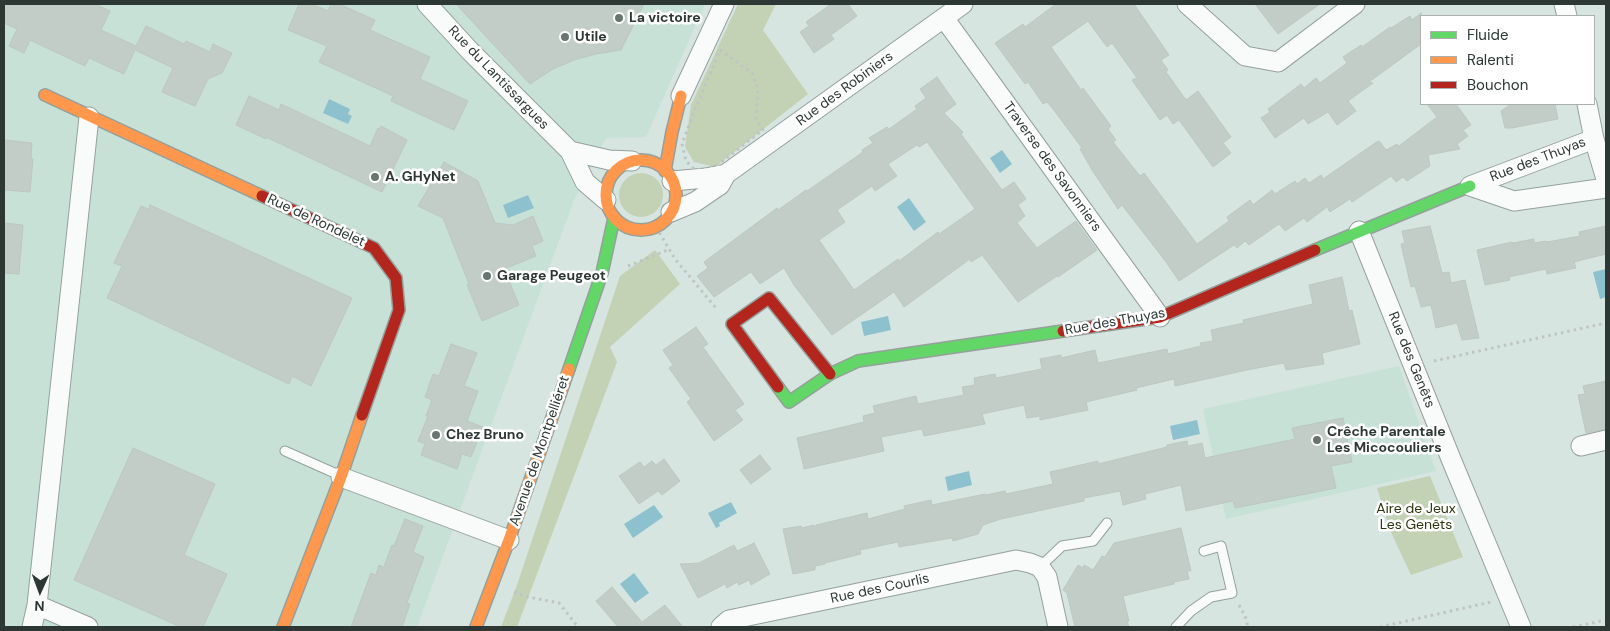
<!DOCTYPE html>
<meta charset="utf-8">
<style>
body{margin:0}
#map{position:relative;width:1610px;height:631px;overflow:hidden;background:#d6e5e0;font-family:"DM Sans",sans-serif}
canvas{display:block}
.frame{position:absolute;inset:0;border:5px solid #2d3834;pointer-events:none}
.legend{position:absolute;left:1420px;top:15px;width:175px;height:90px;box-sizing:border-box;background:#fff;border:1px solid #abafae;margin:0;padding:6px 9px;list-style:none;font-size:15px;color:#2d3834}
.legend li{display:flex;align-items:center;gap:10px;height:25px}
.legend b{width:25px;border:1px solid #abafae}
.north{position:absolute;left:15px;top:566px;width:50px;height:50px;-webkit-text-stroke:4px #fff;paint-order:stroke;rotate:182deg;font-size:14px;font-weight:700;line-height:20px;text-align:center;color:#2d3834}
.north::after{content:'';display:block;margin:auto;width:18px;height:22px;background:#2d3834;clip-path:polygon(50% 0,100% 100%,50% 72%,0 100%)}
</style>
<div id="map">
<canvas width="1610" height="631"></canvas>
<div class="frame"></div>
<ul class="legend">
<li><b style="height:6px;background:#63d668"></b>Fluide</li>
<li><b style="height:6px;background:#ff974d"></b>Ralenti</li>
<li><b style="height:6px;background:#b3261e"></b>Bouchon</li>
</ul>
<div class="north">N</div>
</div>
<script>
const g = document.querySelector('canvas').getContext('2d');
g.lineJoin = 'round';
function fillPath(path, color) { g.fillStyle = color; g.fill(path, 'evenodd'); }
const poly = rows => new Path2D(rows.map(r => 'M' + r).join(''));
function trace(path, color, width, dash) { g.strokeStyle = color; g.lineWidth = width; g.lineCap = dash ? 'butt' : 'round'; g.setLineDash(dash || []); g.stroke(path); }
function label(font, color, halo, rows, align = 'center') {
  g.font = font + ' "DM Sans",sans-serif'; g.lineWidth = 5; g.setLineDash([]); g.textBaseline = 'middle'; g.strokeStyle = halo; g.fillStyle = color; for (const [text, x, y, turn = 0] of rows) {
    g.save(); g.translate(x, y); g.rotate((+turn || 0) * Math.PI / 180); g.textAlign = isNaN(turn) ? turn : align; if (halo) g.strokeText(text, 0, 0); g.fillText(text, 0, 0); g.restore();
  }
}
fillPath(poly([
 [4,4,705,4,646,137,606,138,574,200,417,627,4,627],
 [1399,366,1436,471,1226,519,1203,409]
]), '#c7e1d7');
fillPath(poly([
 [738,4,776,4,763,30,808,94,715,167,694,162,685,147,691,105],
 '619 195a22 22 0 1 1 44 0a22 22 0 1 1-44 0Z',
 [655,250,680,284,610,347,617,362,517,627,501,627,517,585,620,276],
 [1430,476,1463,557,1411,575,1390,530,1377,488]
]), '#c3d1b4');
fillPath(poly([
 [329,99,350,109,348,114,352,116,348,124,323,113],
 [1002,150,1012,164,1000,173,990,158],
 [528,195,534,208,508,218,503,205],
 [909,198,926,222,914,231,897,207],
 [1606,269,1606,297,1600,299,1593,272],
 [888,316,891,330,864,336,861,322],
 [1197,420,1200,434,1173,440,1170,426],
 [969,471,972,485,948,491,945,477],
 [731,502,737,513,719,523,720,526,716,528,708,513],
 [654,505,663,517,633,538,624,524],
 [634,573,649,593,635,603,620,584]
]), '#8ec1ce');
const building = poly([
 [4,4,95,4,110,11,101,30,136,46,146,26,184,44,186,41,210,52,213,44,232,53,222,73,208,79,195,106,162,92,173,68,135,50,124,74,89,58,85,66,30,40,24,53,9,46,17,29,4,23,4,4],
 [299,4,311,4,328,11,331,4,339,4,375,20,370,30,430,57,420,79,468,101,454,130,391,101,393,96,319,62,327,46,288,30,299,4],
 [456,4,644,4,621,50,596,54,574,60,553,69,530,84,456,4],
 [831,4,848,4,857,16,831,35,834,39,814,53,800,32,809,26,806,22,831,4],
 [1056,4,1134,4,1169,55,1161,60,1168,70,1166,72,1186,100,1198,91,1231,137,1223,143,1231,153,1213,167,1179,120,1173,124,1167,115,1160,120,1132,80,1137,78,1112,43,1107,47,1088,21,1051,47,1081,90,1083,88,1111,126,1108,129,1116,140,1113,142,1140,176,1144,173,1197,244,1229,221,1227,217,1250,200,1253,205,1272,190,1275,194,1295,181,1297,184,1305,178,1309,183,1321,175,1323,179,1378,141,1380,142,1386,150,1397,144,1399,146,1437,117,1427,104,1456,104,1471,125,1463,130,1468,136,1457,144,1460,149,1428,155,1430,166,1407,181,1403,177,1396,182,1391,176,1352,202,1350,199,1330,212,1327,207,1307,222,1304,218,1285,231,1279,224,1249,245,1245,241,1237,248,1234,245,1179,281,1166,262,1122,205,1118,209,1092,170,1080,149,1082,148,1053,109,1047,102,1043,104,1028,82,1025,84,995,43,1023,24,1025,27,1056,4],
 [1255,4,1320,4,1278,34,1255,4],
 [1421,13,1421,44,1369,82,1373,83,1348,101,1356,111,1337,125,1328,112,1308,124,1304,118,1275,138,1261,118,1270,112,1268,109,1301,84,1304,88,1316,78,1320,83,1347,63,1343,57,1361,45,1362,47,1390,27,1391,28,1410,16,1412,20,1421,13],
 [937,77,956,104,944,113,963,132,961,134,1002,190,1014,182,1026,199,1018,205,1025,216,1017,223,1037,248,1076,221,1097,250,1058,277,1057,276,1018,302,982,255,971,262,970,259,904,307,894,292,832,335,794,285,784,268,760,284,751,272,714,297,697,276,708,268,704,262,777,208,778,210,806,190,807,191,863,152,862,150,873,143,869,138,887,127,889,129,917,109,915,106,926,98,920,89,937,77],
 [927,142,975,209,939,234,938,232,899,261,898,259,854,290,819,240,845,222,837,210,872,186,875,191,897,176,888,164,917,145,919,147,927,142],
 [249,96,279,110,281,104,370,146,378,128,380,129,381,126,407,140,382,192,266,137,266,139,236,125,249,96],
 [1511,104,1555,104,1558,119,1512,128,1505,128,1501,111,1511,104],
 [4,140,32,143,31,159,33,159,30,192,4,190,4,140],
 [444,162,478,181,495,223,513,225,533,216,543,241,532,246,536,256,504,269,519,305,482,321,467,285,469,284,443,218,418,206,444,162],
 [150,205,352,298,311,386,292,376,289,384,107,298,122,266,114,263,141,206,149,209,150,205],
 [4,223,23,225,19,274,4,273,4,223],
 [1430,226,1442,273,1449,272,1451,283,1465,280,1479,338,1462,340,1457,323,1436,328,1431,305,1421,307,1415,286,1411,287,1401,244,1405,243,1402,231,1430,226],
 [1606,226,1606,254,1574,262,1576,268,1547,274,1546,269,1509,277,1510,280,1485,285,1477,250,1512,242,1513,243,1534,239,1534,243,1546,241,1547,242,1580,236,1579,232,1606,226],
 [1342,277,1349,311,1352,310,1360,344,1322,353,1324,364,1286,370,1284,363,1247,370,1175,386,1174,379,1136,388,1137,390,1086,402,1088,410,1040,420,1040,416,1027,418,1024,405,982,414,985,424,924,436,922,429,881,437,884,451,804,469,797,438,864,422,863,416,875,413,873,406,916,396,918,404,964,395,962,387,975,385,974,378,995,374,996,378,1042,369,1040,359,1061,355,1061,358,1095,350,1098,363,1167,349,1168,354,1201,346,1200,343,1213,341,1211,330,1244,323,1243,320,1313,304,1309,285,1342,277],
 [696,327,708,344,703,347,744,404,735,410,743,420,714,441,687,402,691,399,669,368,673,365,663,350,696,327],
 [451,344,477,353,464,386,478,391,467,421,483,427,471,457,462,454,457,469,421,455,425,444,418,441,428,416,426,416,432,400,425,397,433,374,439,376,451,344],
 [1606,381,1606,429,1586,433,1578,395,1585,394,1583,386,1606,381],
 [1343,418,1352,462,1331,466,1336,488,1235,508,1233,501,1186,511,1181,485,1145,494,1146,499,1123,505,1120,491,1084,498,1084,501,1001,519,983,525,978,534,953,541,952,538,899,547,898,542,860,550,861,554,825,563,825,564,815,566,815,570,793,574,783,529,801,526,802,528,814,525,816,528,816,525,867,513,868,519,905,509,904,506,931,500,932,505,985,494,986,495,1005,491,1006,494,1053,484,1050,472,1098,461,1098,464,1167,447,1167,445,1187,441,1188,446,1202,443,1205,458,1295,439,1292,428,1343,418],
 [133,448,215,484,184,555,227,574,203,627,181,627,74,580,133,448],
 [760,455,771,469,751,484,740,470,760,455],
 [664,459,680,481,662,495,658,491,639,504,619,476,640,462,644,467,652,461,656,465,664,459],
 [405,519,423,526,413,552,424,557,407,603,410,604,402,627,351,627,371,573,376,575,379,565,384,567,392,545,394,546,405,519],
 [1181,528,1191,571,1187,571,1189,579,1174,582,1174,584,1123,596,1129,621,1127,621,1129,627,1075,627,1067,593,1063,590,1078,565,1083,568,1084,565,1093,570,1102,556,1105,557,1114,543,1181,528],
 [754,543,770,574,751,585,749,580,739,585,737,582,727,588,725,584,698,598,680,564,699,563,734,545,737,551,754,543],
 [612,587,642,622,665,605,683,627,618,627,596,601,612,587]
]);
fillPath(building, '#c2cdc7');
trace(building, '#bdc7c1', 1);
const lane = poly([
 [285,451,339,475],
 [1040,567,1062,546,1093,541,1107,523],
 [1176,627,1191,611,1211,597,1232,593,1221,546,1204,551]
]);
const street = poly([
 [427,4,470,51,570,151,585,182,606,200],
 [1187,4,1245,56,1278,62,1355,4],
 [1564,4,1567,16],
 [944,18,1160,317],
 [681,96,724,4],
 [1587,104,1594,139],
 [570,151,609,160,632,161],
 [1606,179,1594,139,1470,186,1514,201,1606,188],
 [672,181,706,178,726,174],
 [671,212,695,202,720,185,726,174,963,4],
 [1359,231,1451,459,1521,627],
 [1581,446,1606,440],
 [341,477,509,540],
 [37,605,88,627],
 [32,627,37,605,89,117],
 [721,627,729,620,1016,560,1030,563,1040,567,1047,577,1058,627]
]);
const fast = poly([
 [1315,250,1470,186],
 [569,369,602,273,614,218],
 [778,387,789,402,830,374,858,361,1063,331]
]);
const slow = poly([
 [45,95,262,196],
 '606 195a35 35 0 1 1 70 0a35 35 0 1 1-70 0Z',
 [665,171,672,132,681,96],
 [283,627,341,477,362,415],
 [476,627,509,540,569,369]
]);
const jam = poly([
 [262,196,374,248,396,278,399,310,362,415],
 [1063,331,1160,317,1315,250],
 [778,387,732,324,769,298,830,374]
]);
trace(lane, '#95a09c', 11);
trace(street, '#95a09c', 21);
trace(fast, '#95a09c', 14);
trace(slow, '#95a09c', 14);
trace(jam, '#95a09c', 14);
trace(poly([
 [720,50,752,73,758,88,756,119,763,130,719,164,710,169,701,170,694,169,686,161,682,144,692,117,720,50],
 [656,227,675,259,716,308],
 [628,266,670,249],
 [1434,361,1606,323],
 [514,592,528,597,559,603,578,627],
 [1239,605,1245,616,1248,627],
 [1380,627,1491,602],
 [1573,627,1606,620]
]), '#bfc5c3', 3, [2.5, 4]);
trace(lane, '#f9fbfa', 9);
trace(street, '#f9fbfa', 19);
trace(fast, '#63d668', 11);
trace(slow, '#ff974d', 11);
trace(jam, '#b3261e', 11);
for (const [x, y, r, color] of [
 [619,18,5,"#687570"],
 [565,37,5,"#687570"],
 [375,177,5,"#687570"],
 [487,276,5,"#687570"],
 [436,435,5,"#687570"],
 [1317,440,5,"#687570"]
]) { const dot = new Path2D(); dot.arc(x, y, r, 0, 2 * Math.PI); g.fillStyle = color; g.fill(dot); trace(dot, '#fff', 2); }
label('bold 14px', '#2d3834', '#fff', [
 ["La victoire",629,18],
 ["Utile",575,37],
 ["A. GHyNet",385,177],
 ["Garage Peugeot",497,276],
 ["Crêche Parentale",1327,432],
 ["Les Micocouliers",1327,448],
 ["Chez Bruno",446,435]
], 'left');
label('14px', '#2d3834', '#fff', [
 ["Rue du Lantissargues",498,78,46],
 ["Rue des Robiniers",845,89,-36],
 ["Rue des Thuyas",1538,160,-21],
 ["Traverse des Savonniers",1052,167,54],
 ["Rue de Rondelet",316,221,25],
 ["Rue des Thuyas",1115,322,-10],
 ["Rue des Genêts",1411,360,68],
 ["Avenue de Montpelliéret",540,451,-71],
 ["Rue des Courlis",880,589,-12]
]);
label('14px', '#2c350c', '#fff', [
 ["Aire de Jeux",1416,509],
 ["Les Genêts",1416,525]
]);
</script>
